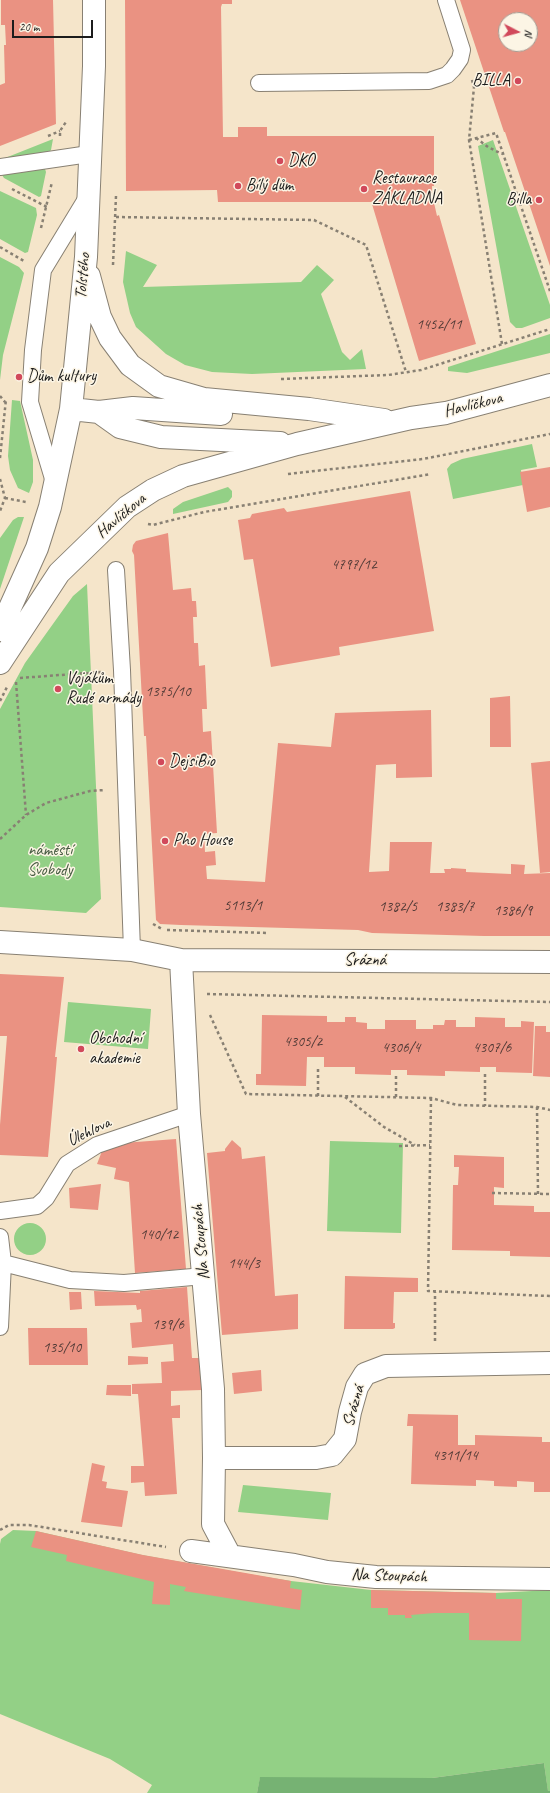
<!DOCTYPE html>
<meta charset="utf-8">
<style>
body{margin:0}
#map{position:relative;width:550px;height:1793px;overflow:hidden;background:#f5e5ca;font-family:Caveat,sans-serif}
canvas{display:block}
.north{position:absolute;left:498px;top:12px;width:40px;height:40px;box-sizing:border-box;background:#fcf5e5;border:1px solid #a29e95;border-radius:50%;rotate:96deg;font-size:11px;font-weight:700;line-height:16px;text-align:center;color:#1c1c1c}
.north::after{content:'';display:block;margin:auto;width:14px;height:18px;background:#d1495b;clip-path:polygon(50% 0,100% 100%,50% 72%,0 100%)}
.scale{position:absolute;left:12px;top:20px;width:81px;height:18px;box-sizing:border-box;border:2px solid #1c1c1c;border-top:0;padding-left:5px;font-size:12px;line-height:14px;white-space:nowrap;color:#1c1c1c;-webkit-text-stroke:3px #fcf5e5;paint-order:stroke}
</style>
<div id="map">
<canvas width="550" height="1793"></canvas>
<div class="north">N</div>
<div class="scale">20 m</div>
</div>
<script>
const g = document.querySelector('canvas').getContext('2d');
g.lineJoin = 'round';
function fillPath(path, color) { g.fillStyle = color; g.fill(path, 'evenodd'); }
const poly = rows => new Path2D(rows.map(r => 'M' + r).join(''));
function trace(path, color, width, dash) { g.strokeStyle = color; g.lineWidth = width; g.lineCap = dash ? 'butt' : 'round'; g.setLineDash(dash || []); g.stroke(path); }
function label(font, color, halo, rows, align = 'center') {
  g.font = font + ' Caveat,sans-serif'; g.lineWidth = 3; g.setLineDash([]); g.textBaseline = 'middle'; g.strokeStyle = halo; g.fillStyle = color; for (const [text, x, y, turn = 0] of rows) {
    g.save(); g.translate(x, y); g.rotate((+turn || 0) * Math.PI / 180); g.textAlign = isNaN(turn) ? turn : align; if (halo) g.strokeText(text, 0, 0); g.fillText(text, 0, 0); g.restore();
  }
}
fillPath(poly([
 [53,139,51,150,49,152,0,160],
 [493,140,550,305,550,318,522,328,516,328,510,322,478,146],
 [41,168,45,169,46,172,41,196,39,197,4,178,2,175],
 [0,191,36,208,37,215,28,252,25,253,0,239],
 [126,251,157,265,143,287,301,282,317,265,334,280,321,294,342,352,350,360,362,349,366,369,252,374,212,372,185,365,166,354,136,327,130,313,123,282],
 [0,257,19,267,24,273,3,355,0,380],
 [550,334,550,353,467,373,448,371,448,367],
 [12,400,20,401,33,460,33,482,29,493,18,488,10,470,8,456],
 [532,444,537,467,521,470,523,485,453,499,447,469,451,464,462,459],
 [228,487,232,491,232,497,228,502,173,514,173,509,183,502],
 [18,517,24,517,0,589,0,538,13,520],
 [87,584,101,899,86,913,0,907,0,709,25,663,73,596],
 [68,1002,151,1009,148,1049,64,1042],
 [330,1141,403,1143,401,1233,327,1231],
 '14 1239a16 16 0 1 1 32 0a16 16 0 1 1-32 0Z',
 [243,1485,331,1493,328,1520,238,1512],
 [13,1530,36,1531,142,1555,248,1574,291,1581,371,1590,496,1593,550,1590,550,1791,548,1792,544,1763,432,1778,260,1778,257,1793,147,1793,152,1785,110,1759,0,1714,0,1544,1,1539]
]), '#93d086');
fillPath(poly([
 [544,1763,548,1791,550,1791,550,1793,257,1793,260,1777,432,1778]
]), '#76b273');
fillPath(poly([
 [1,0,53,0,56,124,0,146,0,85,5,83,4,45,6,45,5,25,1,25],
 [125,0,232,0,232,4,222,4,221,7,223,137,238,137,238,127,267,127,267,136,434,136,434,186,432,186,432,194,437,216,439,215,476,344,419,361,372,204,374,203,373,201,371,202,218,202,217,190,126,191],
 [460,0,550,0,550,266,505,132,504,132],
 [506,20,530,20,530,44,506,44],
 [550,467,550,507,527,512,520,472],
 [410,491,434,631,339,647,340,655,271,667,253,559,244,560,238,520,250,518,252,514,284,508,287,512],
 [168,533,173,590,191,588,192,601,196,601,197,617,193,617,194,643,198,643,199,666,205,665,207,709,202,709,203,732,211,731,217,833,204,834,205,852,215,851,216,865,206,866,207,879,265,882,278,743,331,747,335,713,431,710,432,777,396,778,396,764,376,765,369,872,389,871,390,842,432,842,430,873,445,873,444,869,451,869,451,868,466,869,466,872,511,874,511,864,525,865,524,874,550,873,550,936,484,936,372,933,358,930,181,925,160,924,156,920,146,736,144,736,134,555,132,551,133,545,136,541],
 [510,696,511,747,490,747,490,698],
 [550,761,550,872,540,873,531,763],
 [0,974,64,977,55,1057,57,1057,48,1157,0,1155,0,1125,7,1036,0,1036],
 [262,1015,327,1016,327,1022,345,1022,345,1017,356,1017,356,1022,367,1023,367,1029,385,1029,385,1020,416,1020,416,1029,433,1029,433,1025,444,1025,445,1020,456,1020,456,1027,475,1027,475,1017,505,1018,505,1027,521,1027,521,1021,534,1022,532,1073,496,1072,496,1067,480,1067,480,1072,445,1071,445,1076,407,1075,407,1070,391,1070,391,1075,355,1074,355,1067,324,1067,324,1057,307,1057,306,1086,256,1085,256,1074,261,1074],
 [535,1026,546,1026,546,1032,550,1032,550,1077,533,1076],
 [176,1139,186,1269,135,1273,129,1182,114,1179,116,1168,97,1164,102,1151,123,1143],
 [232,1140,241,1148,242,1159,265,1156,275,1296,298,1294,298,1329,222,1335,207,1153,225,1151,225,1149],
 [454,1155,504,1157,504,1188,494,1187,494,1205,534,1206,534,1212,550,1212,550,1257,510,1256,510,1251,452,1250,453,1185,458,1185,459,1167,454,1167],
 [101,1184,98,1210,70,1208,69,1188],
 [345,1276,418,1278,418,1292,394,1292,393,1323,395,1323,395,1328,393,1329,344,1329],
 [187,1287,192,1358,200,1358,202,1390,171,1391,171,1406,180,1405,180,1418,172,1418,177,1494,145,1496,144,1482,131,1483,131,1466,144,1466,138,1394,132,1394,132,1384,162,1383,161,1362,174,1361,173,1344,132,1348,130,1323,142,1322,141,1309,137,1310,136,1305,95,1306,94,1291,140,1293,140,1291],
 [69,1292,81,1292,82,1309,70,1310],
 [28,1328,87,1328,88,1365,29,1365],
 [128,1356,148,1357,148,1364,128,1365],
 [261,1370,262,1391,234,1394,232,1373],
 [107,1385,131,1385,131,1396,106,1395],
 [408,1414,458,1415,458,1445,475,1445,475,1435,542,1437,542,1442,550,1442,550,1492,534,1492,534,1482,517,1481,517,1487,494,1486,494,1481,476,1480,476,1486,411,1484,413,1426,407,1426],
 [92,1463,105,1466,102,1481,107,1482,106,1488,128,1491,122,1527,81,1522],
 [36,1531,143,1555,291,1581,290,1588,302,1590,300,1610,184,1591,186,1587,170,1584,170,1605,152,1604,154,1582,66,1561,67,1555,31,1547],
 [371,1590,496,1593,496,1599,522,1599,521,1641,469,1640,469,1613,434,1613,411,1615,412,1618,405,1618,405,1615,388,1615,388,1608,371,1608]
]), '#ea9282');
const service = poly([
 [259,83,429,81,447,75,453,69,460,59,462,50,446,0],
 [0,167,89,154],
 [54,482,30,402,33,350,43,270,88,196],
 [116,570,122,670,132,950],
 [0,1211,37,1206,46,1198,67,1164,97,1145,189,1114],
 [0,1237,3,1263,0,1327],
 [3,1263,70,1280,124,1283,204,1276]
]);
const minor = poly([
 [89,276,100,317,110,338,130,365,159,386,204,399,309,409,384,420],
 [71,409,99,412,133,408,221,414],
 [99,412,120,427,161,437,280,443],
 [0,630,37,548,50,507,71,409,86,257,94,66,94,0],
 [0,663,59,573,127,507,153,490,183,476,297,444,411,418,446,413,550,385],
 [0,942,132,950,181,960,550,962],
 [181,960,189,1114,213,1389,214,1458,213,1524,230,1556],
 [214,1458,316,1458,332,1455,345,1439,350,1412,357,1387,365,1374,386,1366,550,1363],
 [191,1551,294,1565,327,1572,376,1577,550,1579]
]);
trace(service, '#888073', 18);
trace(minor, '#888073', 24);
trace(poly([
 [472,80,474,87,469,140,502,344],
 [48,136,60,131],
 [60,136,60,131,66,122],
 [476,138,488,147,502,154],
 [469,140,496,133,550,291],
 [12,189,47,207],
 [116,217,314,220,366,245,406,372],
 [41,228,52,182],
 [0,247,24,261],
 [113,265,116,196],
 [281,379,388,375,421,370,550,329],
 [0,396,5,402],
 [0,458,6,399],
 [288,474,423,459,550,434],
 [0,479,5,498,0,511],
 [5,498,26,502],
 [148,524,153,525,204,512,431,474],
 [20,678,101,672],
 [16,682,26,815],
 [0,701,7,687],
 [0,839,26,815,46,803,90,791,105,790],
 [153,924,162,929],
 [167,930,268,933],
 [207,994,550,1002],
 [210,1015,246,1094,431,1098,457,1105,537,1107,550,1110],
 [485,1074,485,1106],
 [396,1076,396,1098],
 [318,1096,318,1068],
 [345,1097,384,1127,415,1145],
 [431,1098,428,1291,550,1296],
 [537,1107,538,1194],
 [399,1146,430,1145],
 [492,1193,550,1194],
 [435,1341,435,1292],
 [0,1530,9,1525,29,1525,166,1547]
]), '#888073', 2.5, [3, 3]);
trace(service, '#fff', 16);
trace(minor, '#fff', 22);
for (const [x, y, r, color] of [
 [518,81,4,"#d1495b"],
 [280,161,4,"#d1495b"],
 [238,186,4,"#d1495b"],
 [364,189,4,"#d1495b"],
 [539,200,4,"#d1495b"],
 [19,377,4,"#d1495b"],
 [58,689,4,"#d1495b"],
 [161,762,4,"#d1495b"],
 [165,841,4,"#d1495b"],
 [81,1049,4,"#d1495b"]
]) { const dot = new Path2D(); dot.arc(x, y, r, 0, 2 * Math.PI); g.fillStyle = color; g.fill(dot); trace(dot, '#fcf5e5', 1.5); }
label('15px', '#503a36', null, [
 ["1452/11",439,325],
 ["4797/12",354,565],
 ["1375/10",168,692],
 ["5113/1",243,906],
 ["1382/5",398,907],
 ["1383/7",455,907],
 ["1386/9",513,911],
 ["4305/2",303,1042],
 ["4306/4",401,1048],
 ["4307/6",492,1048],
 ["140/12",159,1235],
 ["144/3",244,1264],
 ["139/6",168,1325],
 ["135/10",62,1348],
 ["4311/14",455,1456]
]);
label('17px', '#1c1c1c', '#fcf5e5', [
 ["BILLA",510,81,"right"],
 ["DKO",288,161],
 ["Restaurace",372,179],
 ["ZÁKLADNA",372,199],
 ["Bílý dům",246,186],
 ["Billa",531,200,"right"],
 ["Dům kultury",27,377],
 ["Vojákům",66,679],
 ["Rudé armády",66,699],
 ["DejsiBio",169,762],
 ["Pho House",173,841],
 ["Obchodní",89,1039],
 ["akademie",89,1059]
], 'left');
label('17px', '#1c1c1c', '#fcf5e5', [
 ["Tolstého",83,276,-85],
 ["Havlíčkova",473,405,-14],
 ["Havlíčkova",121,516,-40],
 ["Srázná",365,961],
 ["Úlehlova",89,1132,-26],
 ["Na Stoupách",201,1242,-95],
 ["Srázná",354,1406,-74],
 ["Na Stoupách",389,1576,2]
]);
label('17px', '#465b41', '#fcf5e5', [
 ["náměstí",50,851],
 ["Svobody",50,871]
]);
</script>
